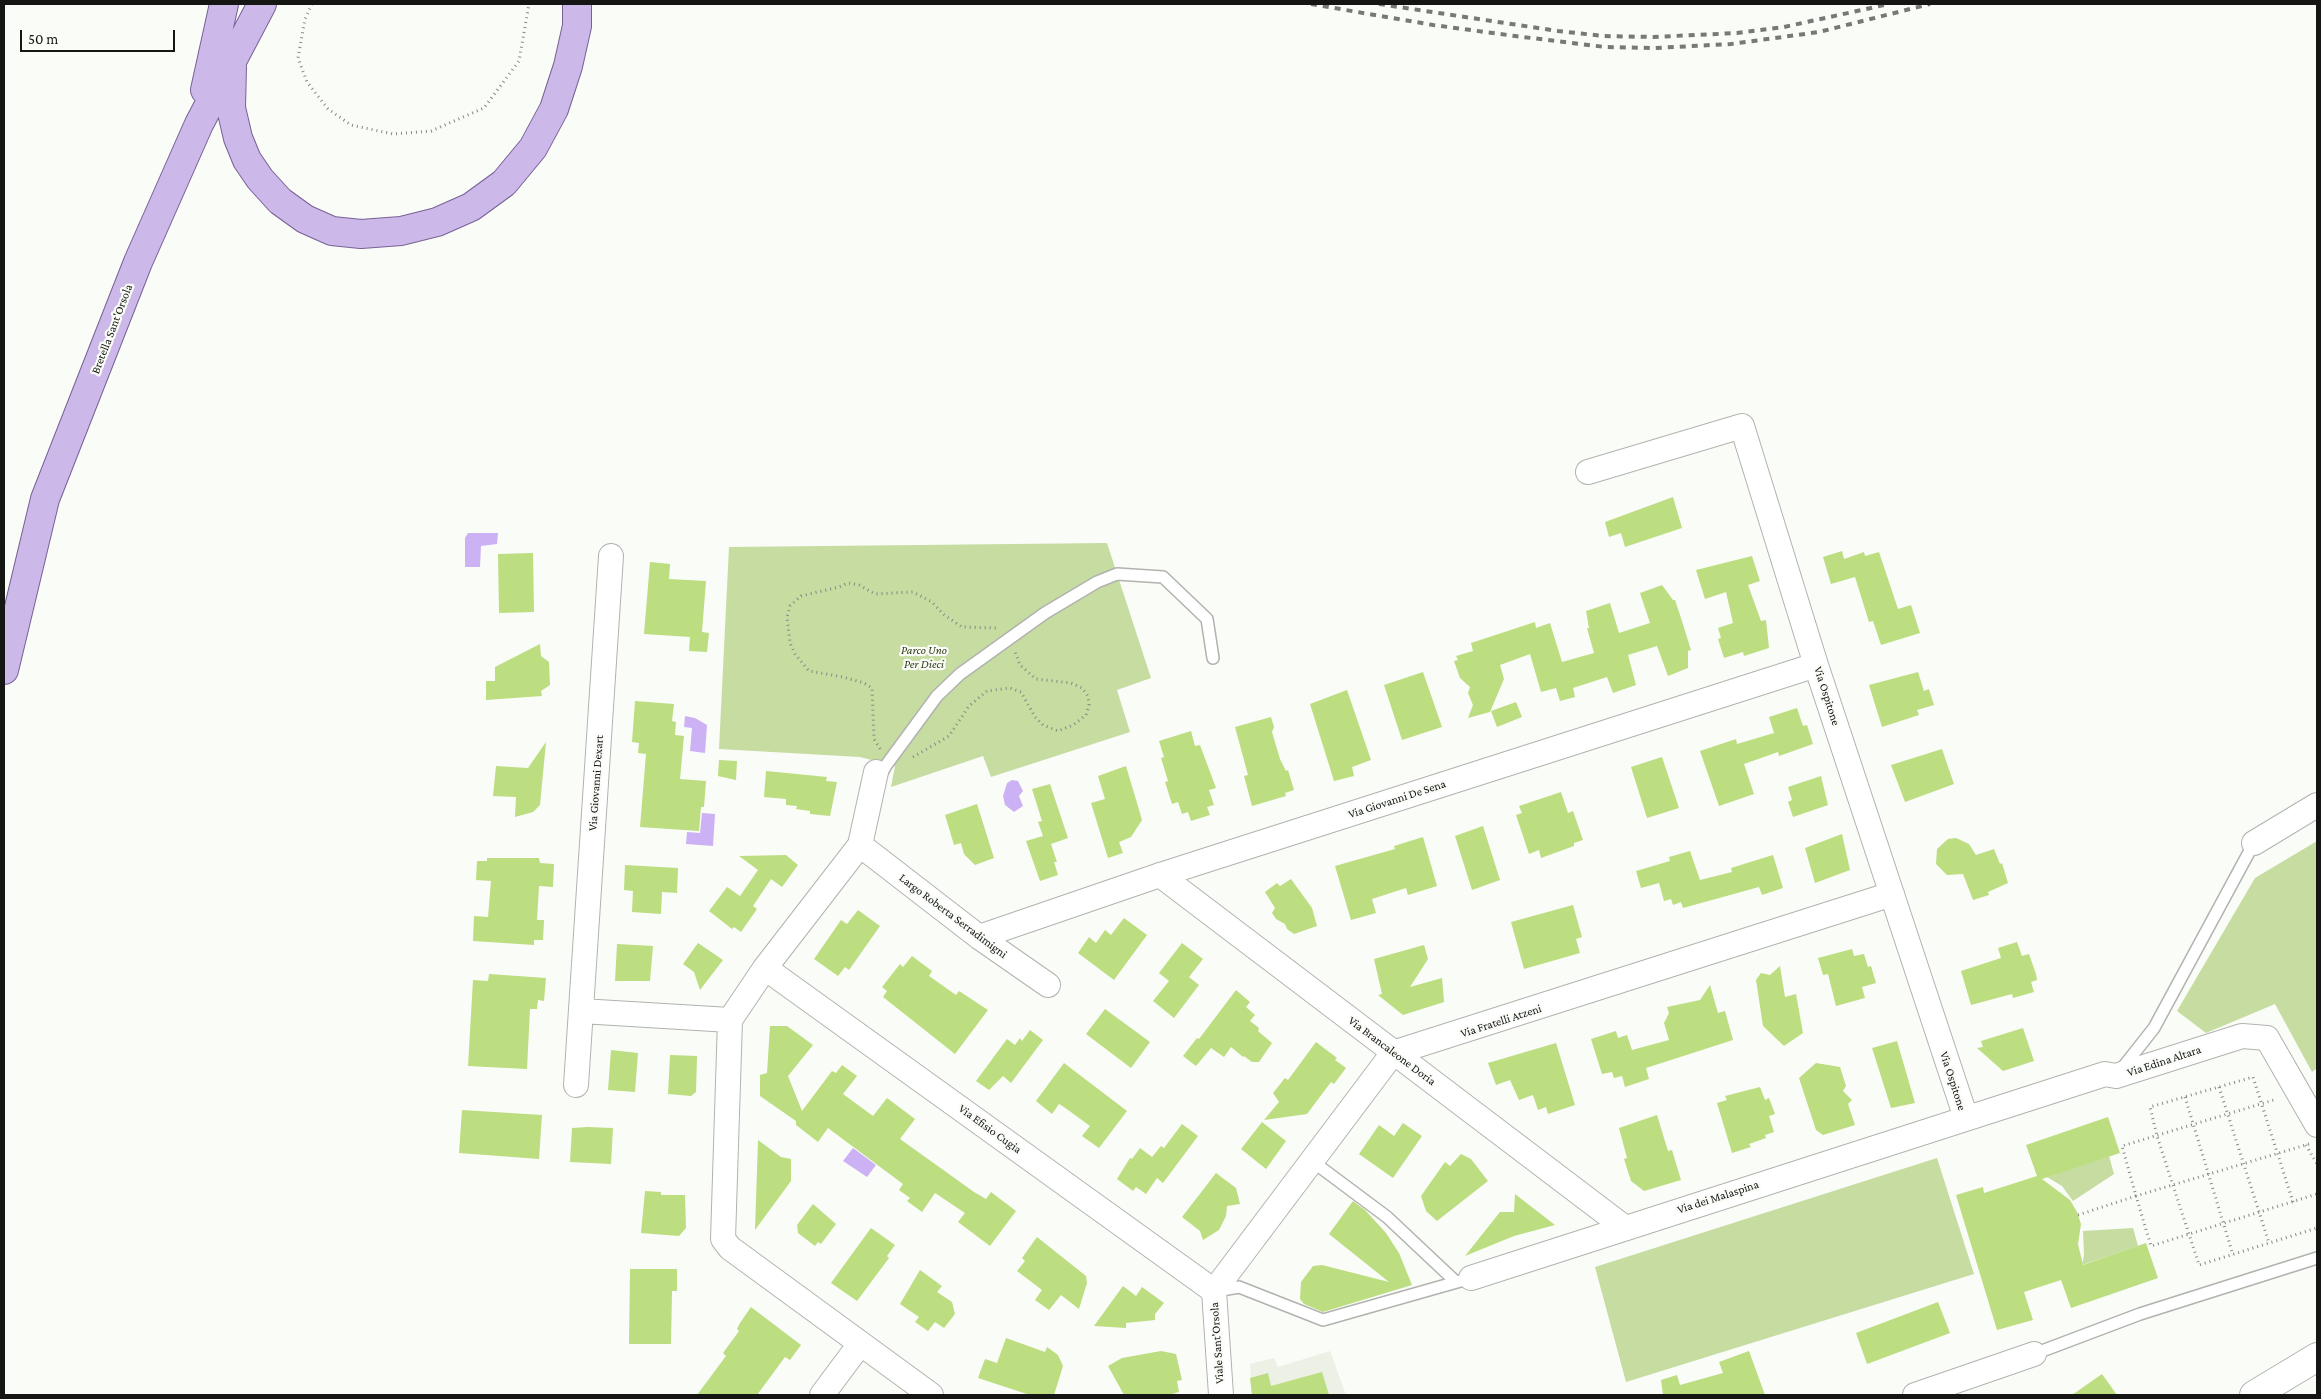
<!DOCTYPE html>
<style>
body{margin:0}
#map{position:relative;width:2321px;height:1399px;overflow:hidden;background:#fafcf7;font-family:"Crimson Pro",serif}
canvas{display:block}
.frame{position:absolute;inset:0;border:5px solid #151614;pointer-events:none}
.scale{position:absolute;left:20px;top:30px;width:155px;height:22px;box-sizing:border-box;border:2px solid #151614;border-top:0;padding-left:6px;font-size:15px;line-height:18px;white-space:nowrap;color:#151614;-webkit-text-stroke:4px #fafcf7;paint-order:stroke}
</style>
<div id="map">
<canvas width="2321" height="1399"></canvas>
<div class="frame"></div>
<div class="scale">50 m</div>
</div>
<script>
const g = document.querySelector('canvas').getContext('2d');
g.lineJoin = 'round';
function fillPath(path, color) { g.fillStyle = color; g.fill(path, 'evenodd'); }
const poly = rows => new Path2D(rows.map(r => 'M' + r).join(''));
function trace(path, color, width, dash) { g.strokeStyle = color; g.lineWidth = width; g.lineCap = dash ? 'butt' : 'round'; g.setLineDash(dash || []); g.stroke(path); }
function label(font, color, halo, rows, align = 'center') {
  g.font = font + ' "Crimson Pro",serif'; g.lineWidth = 4.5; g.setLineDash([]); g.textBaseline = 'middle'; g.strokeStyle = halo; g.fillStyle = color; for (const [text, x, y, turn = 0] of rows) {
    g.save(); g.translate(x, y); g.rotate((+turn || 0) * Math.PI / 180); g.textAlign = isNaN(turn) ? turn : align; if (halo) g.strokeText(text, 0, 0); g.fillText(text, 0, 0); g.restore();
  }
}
fillPath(poly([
 [1330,1351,1346,1395,1252,1395,1250,1364,1274,1358,1278,1367]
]), '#ecf0e5');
fillPath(poly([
 [1107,543,1151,678,1117,690,1130,732,991,777,983,756,891,787,895,766,860,757,719,749,729,547],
 [2317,841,2317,1068,2312,1072,2275,1004,2206,1033,2177,1011,2255,878],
 [2109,1156,2114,1174,2073,1201,2062,1186,2047,1177],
 [1937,1158,1974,1274,1626,1382,1595,1267],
 [2133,1228,2138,1246,2082,1265,2084,1255,2083,1231]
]), '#c6dca1');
fillPath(poly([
 [468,533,498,533,497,544,481,546,480,567,465,567,465,538],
 [685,716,695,718,707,725,705,753,690,751,692,728,684,727],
 [1012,780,1018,781,1023,791,1019,796,1023,806,1014,812,1005,805,1003,796,1007,783],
 [702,813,715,814,713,846,686,844,687,832,700,833],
 [853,1148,876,1165,867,1177,843,1161]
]), '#ccb1f5');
fillPath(poly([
 [1673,497,1682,528,1625,547,1621,533,1609,537,1605,522],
 [1842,551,1844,559,1864,552,1865,556,1879,552,1898,609,1911,605,1920,633,1881,645,1873,621,1869,622,1855,577,1831,584,1823,557],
 [533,553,534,612,499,613,498,554],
 [1752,556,1760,581,1748,585,1761,621,1766,620,1769,648,1744,656,1743,652,1724,658,1718,639,1721,638,1718,628,1733,623,1726,592,1705,599,1696,570],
 [650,562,670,564,669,579,706,581,702,632,709,633,707,652,689,651,690,637,644,634],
 [1662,585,1673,600,1675,600,1681,618,1691,650,1688,651,1688,668,1668,676,1657,646,1628,655,1636,685,1613,693,1607,677,1573,688,1575,697,1560,701,1556,688,1541,692,1530,654,1500,665,1504,679,1490,712,1468,718,1473,705,1468,693,1470,687,1460,678,1454,661,1458,660,1456,656,1473,651,1471,643,1535,622,1536,628,1550,623,1562,662,1594,653,1587,628,1589,628,1586,611,1610,603,1619,633,1650,623,1640,593],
 [540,644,541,656,549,662,550,685,541,691,542,696,486,700,486,681,495,681,495,667],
 [1423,672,1442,727,1402,740,1384,685],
 [1918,672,1924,691,1929,689,1934,705,1917,710,1919,715,1882,727,1869,685],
 [1347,690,1371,760,1352,767,1354,776,1334,781,1310,704],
 [635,701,674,704,672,721,676,722,675,735,684,736,680,779,706,781,704,807,701,807,699,831,640,827,646,754,638,753,639,743,632,742],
 [1516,702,1522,717,1497,727,1491,711],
 [1797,708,1803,726,1807,725,1813,744,1779,756,1778,752,1744,764,1754,794,1719,806,1700,751,1736,739,1737,744,1774,733,1769,717],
 [1271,717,1274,727,1272,732,1280,759,1286,771,1288,770,1294,790,1285,793,1286,796,1252,806,1244,776,1248,775,1235,727],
 [1191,731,1195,746,1200,745,1216,788,1209,790,1214,805,1207,807,1210,815,1191,821,1188,812,1182,814,1178,802,1172,804,1165,782,1168,781,1161,758,1164,757,1159,741],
 [546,742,540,805,533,812,515,817,516,797,493,796,496,766,528,768],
 [1942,749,1954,784,1905,802,1891,765],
 [1662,757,1679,808,1647,818,1631,767],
 [719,760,737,761,736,780,718,776],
 [1126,766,1142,820,1131,837,1119,842,1123,853,1108,858,1091,803,1105,799,1098,776],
 [766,771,827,777,826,781,837,782,830,816,810,814,810,811,796,809,797,806,786,805,786,799,764,797],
 [1821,776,1828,805,1793,817,1788,802,1792,800,1788,787],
 [1050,784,1068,838,1051,844,1057,862,1054,862,1058,875,1040,881,1026,841,1043,836,1038,822,1042,821,1032,789],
 [1561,792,1568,813,1573,811,1583,840,1574,843,1574,846,1541,858,1539,850,1529,854,1516,815,1522,813,1519,806],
 [977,804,994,858,975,865,964,854,961,843,954,845,945,815],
 [1483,826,1500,880,1472,890,1455,836],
 [1842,834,1850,870,1815,883,1805,848],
 [1423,837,1437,886,1408,895,1406,888,1372,899,1376,913,1351,920,1335,866,1395,849,1394,846],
 [1956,838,1969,844,1976,855,1994,849,2000,864,2002,863,2008,883,1988,892,1989,895,1973,900,1963,874,1947,875,1936,864,1937,849,1948,839],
 [1690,851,1700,880,1732,872,1731,868,1773,855,1783,888,1762,895,1759,887,1683,908,1681,902,1673,905,1671,899,1664,901,1659,883,1641,888,1636,871,1670,861,1669,857],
 [786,855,798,865,782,887,771,879,753,906,757,909,741,932,734,927,732,929,709,911,727,887,740,896,758,870,739,856],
 [487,858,539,858,540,863,554,864,553,887,539,886,537,920,544,920,543,940,534,940,534,945,473,941,474,916,488,917,491,881,476,880,477,861,487,861],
 [625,865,678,868,677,893,662,892,661,914,632,912,633,891,624,890],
 [1291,879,1312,908,1317,926,1294,934,1287,929,1285,924,1276,919,1272,913,1275,908,1265,892,1277,883,1280,886],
 [1573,905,1582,937,1576,939,1580,953,1524,969,1511,922],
 [858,910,880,926,849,970,845,967,838,976,814,959,841,920,847,924],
 [1124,918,1147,935,1114,980,1078,953,1089,937,1096,943,1105,930,1111,935],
 [2017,942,2022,956,2029,954,2036,974,2037,980,2031,982,2034,992,2013,998,2012,994,1971,1005,1961,971,2001,958,1998,948],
 [698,943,723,960,700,990,694,972,683,964],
 [1182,943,1203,959,1189,977,1199,985,1174,1018,1153,1001,1169,981,1159,973],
 [617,944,653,946,650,981,615,981],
 [1424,945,1428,959,1410,987,1442,978,1444,1002,1403,1015,1378,995,1382,994,1374,959],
 [1852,949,1854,956,1864,954,1868,967,1871,966,1876,983,1862,987,1865,998,1836,1006,1828,974,1823,975,1818,958],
 [912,956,932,971,929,976,956,995,959,991,988,1010,955,1054,883,997,887,991,882,987,900,964,903,967],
 [1780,966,1785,997,1796,994,1803,1033,1784,1046,1763,1026,1756,980,1761,973,1770,975],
 [489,974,546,978,544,1001,538,1000,537,1009,530,1009,527,1069,468,1066,473,980,488,981],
 [1710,985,1718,1013,1725,1011,1733,1040,1646,1068,1649,1079,1625,1087,1622,1076,1614,1078,1612,1072,1602,1074,1591,1039,1616,1031,1618,1038,1627,1035,1632,1050,1669,1040,1664,1023,1669,1013,1667,1007,1700,1000],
 [1236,990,1250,1002,1246,1007,1255,1015,1250,1021,1259,1028,1258,1031,1272,1043,1259,1062,1252,1062,1244,1056,1243,1057,1231,1047,1224,1057,1211,1048,1196,1066,1183,1056,1197,1038,1199,1039],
 [1105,1009,1150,1042,1131,1068,1086,1034],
 [770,1026,787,1026,813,1045,788,1076,802,1111,832,1071,836,1073,842,1065,857,1076,843,1094,873,1116,887,1098,915,1119,900,1139,974,1192,986,1199,991,1192,1016,1211,990,1246,958,1222,965,1213,935,1193,922,1212,907,1201,910,1198,899,1190,903,1184,828,1128,818,1142,796,1125,796,1121,760,1096,760,1075,767,1073],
 [2023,1028,2034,1061,2003,1071,1977,1048,1983,1047,1981,1041],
 [1030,1030,1043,1040,1011,1083,1003,1076,989,1090,976,1081,1007,1039,1015,1045,1020,1038,1022,1041],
 [1897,1041,1915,1103,1891,1108,1872,1048],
 [1316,1042,1337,1058,1335,1060,1346,1068,1334,1084,1331,1082,1307,1114,1264,1120,1279,1102,1273,1093,1285,1078,1288,1080],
 [1556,1043,1575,1105,1548,1114,1546,1107,1538,1110,1533,1095,1519,1100,1510,1080,1496,1085,1488,1063],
 [611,1050,638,1053,635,1092,608,1090],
 [670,1055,697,1056,696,1092,691,1096,668,1094],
 [1064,1063,1127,1111,1099,1148,1082,1136,1090,1126,1064,1107,1059,1104,1052,1114,1036,1101],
 [1816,1063,1840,1067,1846,1086,1843,1091,1852,1100,1848,1104,1855,1125,1823,1135,1816,1130,1799,1078],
 [1760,1087,1765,1100,1769,1098,1775,1114,1769,1116,1774,1132,1765,1135,1766,1138,1749,1144,1751,1147,1732,1153,1717,1103,1727,1100,1725,1096],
 [462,1110,542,1115,539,1159,459,1153],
 [1657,1115,1668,1151,1672,1150,1681,1180,1644,1191,1631,1181,1624,1159,1627,1158,1619,1128],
 [2108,1117,2120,1153,2042,1179,2070,1200,2077,1212,2081,1224,2078,1244,2083,1265,2146,1243,2158,1278,2071,1308,2061,1280,2024,1292,2033,1320,1997,1330,1956,1195,1983,1187,1984,1193,2037,1176,2026,1145],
 [1262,1122,1286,1141,1266,1169,1241,1149],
 [1403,1123,1422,1136,1393,1178,1359,1154,1379,1125,1394,1136],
 [1182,1124,1198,1136,1163,1183,1157,1178,1146,1194,1136,1187,1133,1191,1117,1179,1130,1158,1132,1159,1140,1148,1152,1157,1161,1146,1164,1148],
 [588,1127,613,1128,611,1164,570,1162,572,1128],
 [758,1140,781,1157,791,1159,791,1181,755,1230],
 [1461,1154,1471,1159,1488,1181,1437,1221,1426,1211,1421,1196,1445,1162,1450,1166],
 [1216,1173,1236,1188,1240,1204,1227,1206,1226,1216,1219,1230,1203,1240,1200,1231,1182,1217],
 [645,1191,661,1192,661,1195,685,1195,686,1228,679,1236,641,1233],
 [1515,1194,1555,1225,1514,1236,1465,1256,1500,1212,1514,1212],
 [1353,1201,1365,1210,1386,1233,1399,1253,1412,1285,1323,1312,1304,1304,1300,1299,1301,1282,1313,1266,1322,1265,1389,1282,1329,1234],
 [813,1204,836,1224,821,1244,818,1242,815,1246,798,1233,797,1225],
 [871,1228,895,1245,887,1256,889,1258,857,1301,831,1283],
 [1037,1237,1086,1276,1087,1283,1079,1309,1061,1295,1049,1310,1035,1300,1042,1290,1017,1271,1025,1261,1022,1258],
 [630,1269,677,1269,677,1291,672,1291,671,1344,629,1344],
 [920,1270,942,1286,937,1292,952,1302,955,1314,944,1328,935,1322,928,1331,915,1322,919,1317,900,1304],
 [1123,1286,1136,1296,1142,1287,1164,1303,1155,1314,1155,1320,1126,1323,1126,1328,1094,1326],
 [1938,1302,1950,1333,1867,1364,1856,1333],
 [751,1307,801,1345,790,1360,785,1357,757,1395,697,1395,726,1356,723,1353,739,1331,737,1329,740,1323],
 [1006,1338,1045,1352,1047,1347,1058,1355,1063,1366,1054,1395,1030,1395,978,1378,985,1359,997,1363],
 [1161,1351,1176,1354,1182,1380,1177,1381,1179,1392,1169,1395,1124,1395,1108,1366,1122,1358],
 [1749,1351,1765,1395,1663,1395,1661,1380,1677,1375,1680,1385,1723,1373,1719,1362],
 [1322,1372,1329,1395,1252,1395,1250,1378,1268,1373,1271,1386],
 [2102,1374,2117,1395,2072,1395]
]), '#bcdd80');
const service = poly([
 [878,779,887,764,937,696,960,674,1045,613,1097,582,1117,574,1163,577,1207,619,1213,658],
 [2120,1071,2154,1028,2254,843],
 [1312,1161,1387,1217,1455,1281],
 [1216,1291,1239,1287,1323,1320,1471,1278],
 [2034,1354,2140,1314,2317,1258]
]);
const minor = poly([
 [1588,472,1742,426,1816,665,1966,1118],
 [876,772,860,845,765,968,730,1020,723,1239,730,1248,931,1395],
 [2254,843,2317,805],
 [860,845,979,937,1048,985],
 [1160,875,1624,1227],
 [979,937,1160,875,1816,665],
 [765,968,1214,1291],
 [581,1011,730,1020],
 [576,1085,611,556],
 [1471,1278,2105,1074,2116,1076,2242,1036,2267,1038,2317,1125],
 [1214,1291,1393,1053,1892,894],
 [1214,1291,1221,1395],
 [822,1395,860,1344],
 [1915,1395,2034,1354]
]);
const tertiary = poly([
 [2254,1395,2317,1357]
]);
const primary = poly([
 [232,67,231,108,238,138,247,160,260,179,280,201,305,219,332,231,361,234,401,231,437,222,471,207,504,183,533,148,554,109,568,66,577,26,577,4],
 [205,90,224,4],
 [4,670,45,499,138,262,199,124,262,4]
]);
trace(service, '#b1b3af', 14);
trace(minor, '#b1b3af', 26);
trace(tertiary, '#b1b3af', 30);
trace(primary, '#776196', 30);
trace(poly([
 [312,4,305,19,298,58,307,82,328,109,351,125,393,134,431,131,484,108,519,61,529,4],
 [880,749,874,739,872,688,864,683,843,677,809,671,795,654,790,643,787,617,790,606,801,596,839,587,848,583,859,585,875,594,913,592,932,602,943,614,962,627,998,628],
 [913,757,949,736,969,706,987,691,1010,688,1021,692,1035,717,1043,725,1058,731,1073,725,1086,715,1089,705,1088,696,1082,688,1071,683,1036,679,1020,665,1015,652],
 [2219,1087,2269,1243],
 [2185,1097,2233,1255],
 [2309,1144,2136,1196,2151,1246,2317,1194],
 [2306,1145,2317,1164],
 [2293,1202,2253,1077,2150,1107,2157,1136,2199,1265,2317,1228],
 [2078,1215,2136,1196,2122,1146,2277,1099]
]), '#878985', 3, [1, 4]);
trace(service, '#fff', 11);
trace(minor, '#fff', 24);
trace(tertiary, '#fff', 28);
trace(primary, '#cdb8ea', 28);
trace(poly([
 [1311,4,1433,25,1515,36,1605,47,1655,48,1731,44,1819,32,1930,4],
 [1379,4,1558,31,1604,36,1653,37,1737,33,1784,27,1889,4]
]), '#787976', 4, [6, 6]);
label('12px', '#151614', '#fafcf7', [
 ["Bretella Sant'Orsola",112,329,-69],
 ["Via Ospitone",1827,696,72],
 ["Via Giovanni Dexart",596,783,-86],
 ["Via Giovanni De Sena",1397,799,-18],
 ["Largo Roberta Serradimigni",953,916,37],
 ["Via Fratelli Atzeni",1501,1021,-18],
 ["Via Brancaleone Doria",1392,1051,37],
 ["Via Edina Altara",2164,1061,-18],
 ["Via Ospitone",1953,1081,72],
 ["Via Efisio Cugia",990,1129,36],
 ["Via dei Malaspina",1718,1197,-18],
 ["Viale Sant'Orsola",1217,1343,-94]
]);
label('italic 12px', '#303d17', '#fafcf7', [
 ["Parco Uno",924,650],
 ["Per Dieci",924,664]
]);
</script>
